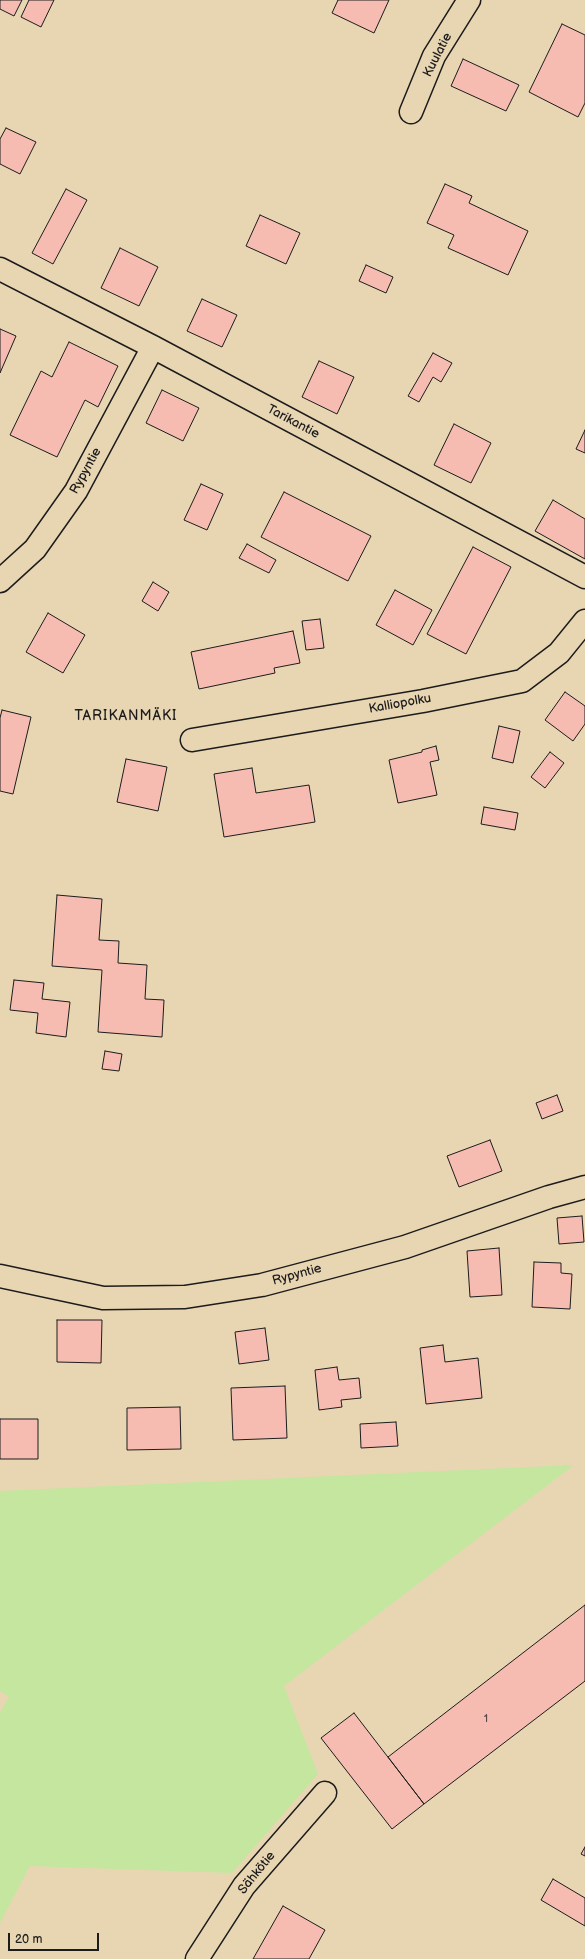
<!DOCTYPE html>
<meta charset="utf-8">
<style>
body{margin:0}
#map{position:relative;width:585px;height:1959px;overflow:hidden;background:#e8d6b3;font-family:"Balsamiq Sans",sans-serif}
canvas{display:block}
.scale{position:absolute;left:8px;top:1933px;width:91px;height:18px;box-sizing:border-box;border:2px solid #1c1c1c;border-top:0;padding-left:5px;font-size:12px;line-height:14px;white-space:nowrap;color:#1c1c1c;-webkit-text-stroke:3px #e8d6b3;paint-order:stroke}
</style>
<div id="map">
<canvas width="585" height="1959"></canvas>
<div class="scale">20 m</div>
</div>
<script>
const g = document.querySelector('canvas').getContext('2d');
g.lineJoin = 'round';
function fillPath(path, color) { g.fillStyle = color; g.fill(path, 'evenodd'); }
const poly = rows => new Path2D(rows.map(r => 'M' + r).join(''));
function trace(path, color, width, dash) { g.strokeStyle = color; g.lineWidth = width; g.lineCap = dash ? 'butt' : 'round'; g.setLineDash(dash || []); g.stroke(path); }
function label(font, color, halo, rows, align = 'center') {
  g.font = font + ' "Balsamiq Sans",sans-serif'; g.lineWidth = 3; g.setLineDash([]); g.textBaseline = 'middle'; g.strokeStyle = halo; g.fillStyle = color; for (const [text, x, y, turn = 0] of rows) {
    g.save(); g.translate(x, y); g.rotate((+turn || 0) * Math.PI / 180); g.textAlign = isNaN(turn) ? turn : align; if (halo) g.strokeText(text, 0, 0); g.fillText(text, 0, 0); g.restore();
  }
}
fillPath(poly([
 [574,1465,284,1686,318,1774,232,1873,30,1866,0,1923,0,1712,9,1697,0,1691,0,1491]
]), '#c4e69e');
const building = poly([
 [0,0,22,0,14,16,0,9,0,0],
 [29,0,54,0,41,27,21,17,29,0],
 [338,0,389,0,374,33,332,13,338,0],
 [562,24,585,35,585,103,578,117,529,92,562,24],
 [463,59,519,85,506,111,451,86,463,59],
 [6,128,36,142,20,174,0,164,0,139,6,128],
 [445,184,472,196,469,203,528,231,508,275,448,248,454,235,427,223,445,184],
 [66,189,87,200,53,264,32,253,66,189],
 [260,215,300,233,286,264,246,246,260,215],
 [120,248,158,267,139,306,101,288,120,248],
 [366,265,393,277,386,293,359,281,366,265],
 [202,299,237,315,222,347,187,331,202,299],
 [0,329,16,336,0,373,0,329],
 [69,342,118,366,98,407,85,400,57,457,10,435,41,371,52,377,69,342],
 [433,353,452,363,441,382,433,377,419,402,408,396,433,353],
 [319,361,354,377,337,414,302,397,319,361],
 [162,390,199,408,183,441,146,423,162,390],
 [454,424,491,443,471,483,434,465,454,424],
 [585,430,585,453,576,449,585,430],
 [201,484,223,494,207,530,184,520,201,484],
 [284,492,371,536,348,581,261,537,284,492],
 [553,500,585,519,585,559,535,531,553,500],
 [247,544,276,560,269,573,239,558,247,544],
 [473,547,511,567,466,654,427,634,473,547],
 [153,582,169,592,158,611,142,601,153,582],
 [395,590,432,610,413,645,376,625,395,590],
 [48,613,85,635,63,673,26,652,48,613],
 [320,619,324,648,306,650,302,621,320,619],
 [293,631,300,663,274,668,275,673,199,689,191,652,293,631],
 [565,692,585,706,585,724,573,741,545,720,565,692],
 [2,710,31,717,13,794,0,791,0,718,2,710],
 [499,726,520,731,513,763,492,758,499,726],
 [436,746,439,760,430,762,437,795,398,803,389,760,422,752,422,750,436,746],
 [550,752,564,763,545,788,531,777,550,752],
 [126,759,167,767,158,811,117,802,126,759],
 [252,768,256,793,309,785,315,822,224,837,214,774,252,768],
 [484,807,518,813,515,830,481,824,484,807],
 [57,895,102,899,99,940,119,941,118,963,147,965,145,999,164,1000,162,1037,98,1032,102,970,52,966,57,895],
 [14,980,44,983,42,999,70,1002,66,1037,36,1033,38,1013,10,1010,14,980],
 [105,1051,122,1054,119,1071,102,1069,105,1051],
 [557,1095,563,1111,542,1119,536,1103,557,1095],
 [490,1140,502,1171,459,1187,447,1156,490,1140],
 [582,1216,584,1242,559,1244,557,1218,582,1216],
 [499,1248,502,1295,470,1297,467,1251,499,1248],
 [534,1262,561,1263,561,1273,572,1274,570,1309,532,1307,534,1262],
 [57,1320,102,1320,101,1363,57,1362,57,1320],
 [265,1328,269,1360,239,1364,235,1332,265,1328],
 [443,1345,445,1362,478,1358,482,1398,426,1404,420,1348,443,1345],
 [337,1367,339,1380,359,1378,361,1398,341,1400,342,1407,319,1410,315,1370,337,1367],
 [285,1386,287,1438,233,1440,231,1388,285,1386],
 [180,1407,181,1449,127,1450,127,1408,180,1407],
 [0,1419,38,1419,38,1459,0,1459,0,1419],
 [396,1422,398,1446,361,1448,360,1424,396,1422],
 [585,1605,585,1681,424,1804,388,1757,585,1605],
 [354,1713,424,1804,392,1829,321,1738,354,1713],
 [585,1847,585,1856,581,1854,585,1847],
 [553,1879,585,1898,585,1926,541,1900,553,1879],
 [283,1906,325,1930,309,1959,253,1959,283,1906]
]);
fillPath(building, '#f7bcb1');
trace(building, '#1c1c1c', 1);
const minor = poly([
 [411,112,434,56,469,0],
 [0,269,153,347,585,577],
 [0,581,35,549,76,491,153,347],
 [192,740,423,701,522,681,559,653,585,621],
 [0,1276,103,1298,185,1297,262,1285,405,1247,549,1197,585,1187],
 [197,1959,244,1886,325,1793]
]);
trace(minor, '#1c1c1c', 25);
trace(minor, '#e8d6b3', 22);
label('11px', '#534441', null, [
 ["1",486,1719]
]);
label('13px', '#1c1c1c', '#e8d6b3', [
 ["Kuulatie",438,55,-63],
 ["Tarikantie",293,422,28],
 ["Rypyntie",86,471,-61],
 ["Kalliopolku",400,704,-10],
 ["Rypyntie",297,1275,-15],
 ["Sähkötie",257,1873,-51]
]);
g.letterSpacing = '1px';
label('14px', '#1c1c1c', '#e8d6b3', [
 ["TARIKANMÄKI",126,716]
]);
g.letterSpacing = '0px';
</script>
